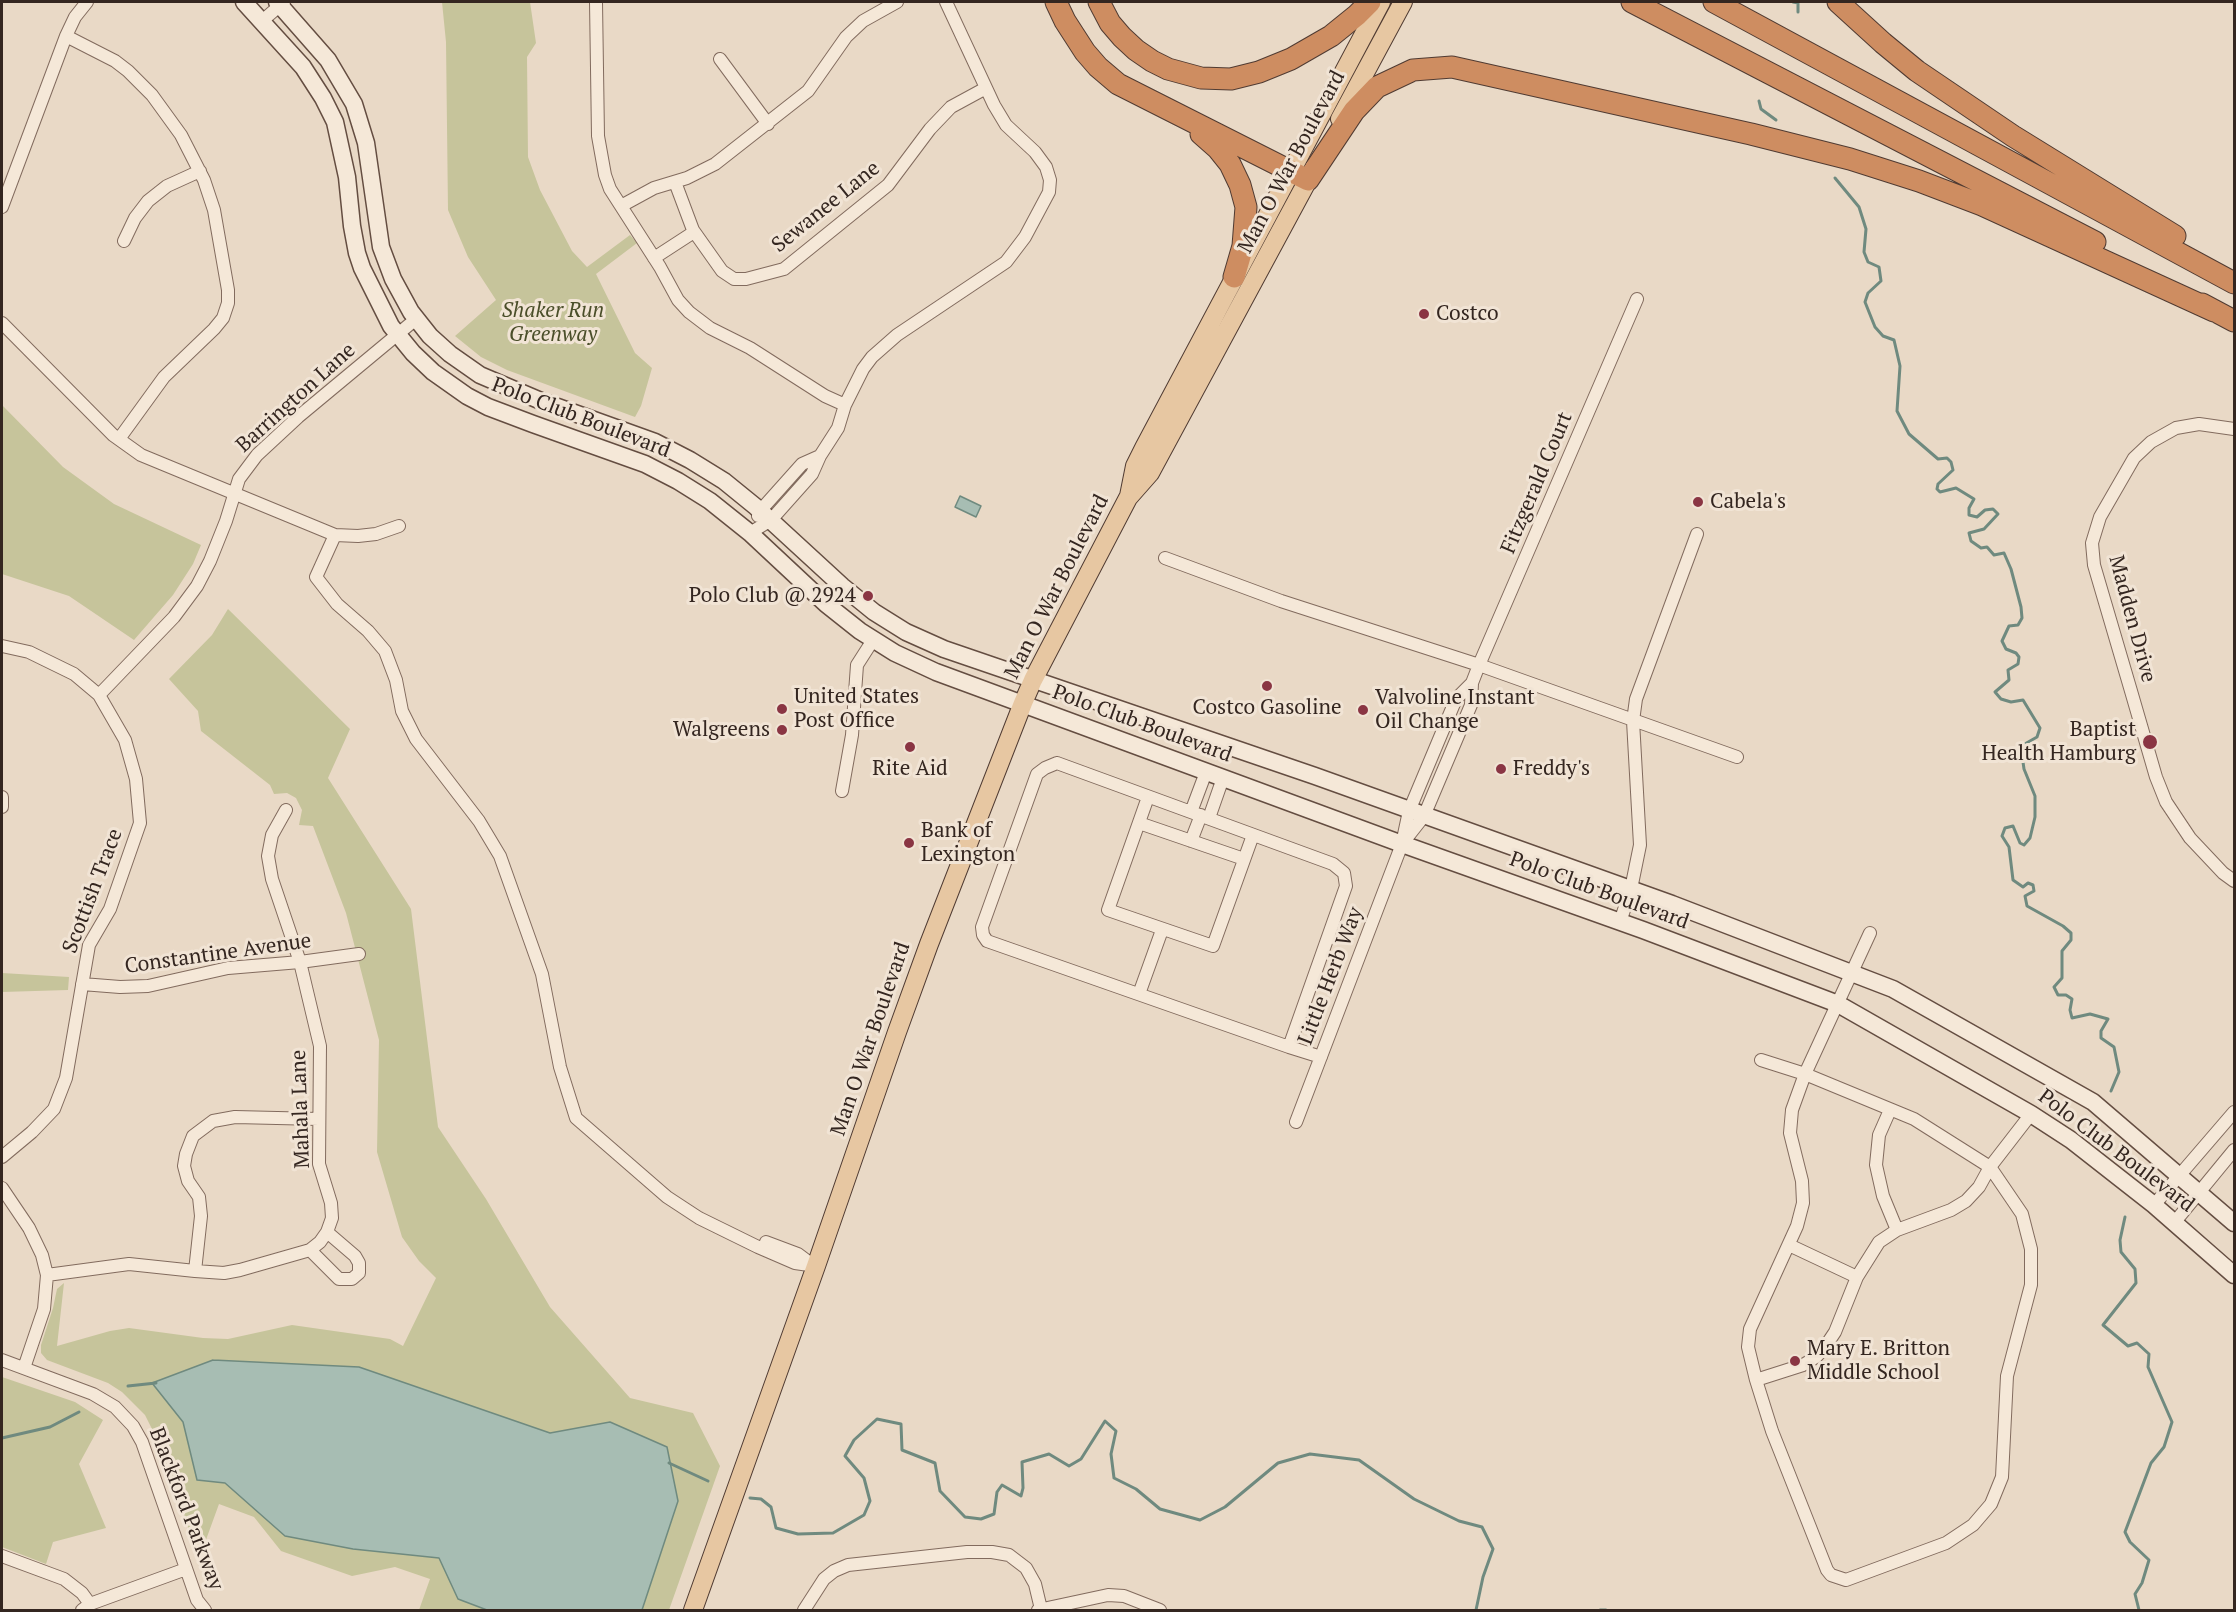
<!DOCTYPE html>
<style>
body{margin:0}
#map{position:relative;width:2236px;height:1612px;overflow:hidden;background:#e9d9c6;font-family:"PT Serif",serif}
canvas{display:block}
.frame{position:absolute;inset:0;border:3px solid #342620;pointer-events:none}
</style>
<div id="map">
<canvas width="2236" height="1612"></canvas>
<div class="frame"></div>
</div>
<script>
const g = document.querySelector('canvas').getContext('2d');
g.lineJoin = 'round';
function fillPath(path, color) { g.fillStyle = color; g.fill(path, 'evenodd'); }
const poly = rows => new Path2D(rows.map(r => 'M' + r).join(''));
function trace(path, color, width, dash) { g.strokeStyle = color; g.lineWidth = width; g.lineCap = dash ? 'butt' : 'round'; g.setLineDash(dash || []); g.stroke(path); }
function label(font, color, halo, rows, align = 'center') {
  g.font = font + ' "PT Serif",serif'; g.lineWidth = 6; g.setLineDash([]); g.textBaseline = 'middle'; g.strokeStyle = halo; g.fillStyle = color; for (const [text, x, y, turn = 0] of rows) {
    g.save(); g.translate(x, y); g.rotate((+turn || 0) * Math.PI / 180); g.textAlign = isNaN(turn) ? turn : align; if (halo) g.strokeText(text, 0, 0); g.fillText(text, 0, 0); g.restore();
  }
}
fillPath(poly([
 [442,2,530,2,536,43,527,57,528,157,540,190,572,251,587,267,630,235,637,243,596,274,635,353,652,368,641,406,635,417,507,370,481,357,455,336,496,300,468,257,448,210,446,42],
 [2,405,63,467,114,504,201,545,193,564,173,595,134,640,69,596,2,574],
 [228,609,350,729,328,778,411,909,438,1127,486,1199,550,1307,630,1398,693,1413,720,1466,669,1610,419,1610,430,1579,395,1567,352,1576,281,1551,254,1517,219,1504,199,1559,159,1443,145,1415,122,1392,108,1383,47,1360,41,1353,41,1345,53,1308,57,1289,64,1283,57,1346,110,1331,129,1328,203,1338,228,1339,292,1325,390,1339,403,1346,436,1278,419,1261,402,1237,377,1152,379,1040,346,913,313,826,299,825,302,810,296,798,287,793,274,794,270,785,201,731,198,711,169,679,212,635],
 [2,973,69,977,68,990,2,992],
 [2,1377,75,1402,103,1420,79,1464,106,1528,53,1542,46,1564,2,1547]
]), '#c6c49b');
const water = poly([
 [960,496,981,506,976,517,955,507,960,496],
 [213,1360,359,1367,550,1433,610,1422,667,1447,678,1501,642,1610,487,1610,458,1599,439,1558,353,1549,285,1536,225,1483,197,1480,183,1422,152,1383,213,1360]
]);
fillPath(water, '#a7bdb3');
trace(water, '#6f8a7f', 1.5);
trace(poly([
 [1793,2,1798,3,1798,12],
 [1759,101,1761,109,1776,120],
 [1835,178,1859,207,1866,229,1864,252,1868,262,1879,267,1881,281,1868,293,1865,302,1875,327,1883,336,1894,340,1900,366,1897,411,1909,434,1938,459,1947,458,1951,462,1953,470,1938,484,1937,489,1940,492,1956,488,1974,499,1969,508,1969,515,1977,517,1985,510,1993,509,1998,514,1984,529,1969,533,1971,541,1981,548,1987,547,1994,555,2004,553,2011,569,2021,607,2022,618,2018,625,2009,626,2002,641,2006,649,2016,653,2019,657,2018,664,2008,670,2009,680,1995,692,2001,699,2011,702,2023,700,2040,728,2037,737,2023,745,2022,755,2024,769,2035,796,2035,817,2030,838,2024,845,2020,843,2013,826,2005,828,2002,836,2009,847,2013,880,2023,887,2028,883,2033,885,2034,891,2025,896,2027,906,2063,926,2071,933,2071,940,2062,951,2062,978,2054,987,2058,995,2066,995,2072,999,2070,1010,2072,1018,2090,1014,2108,1019,2101,1031,2101,1038,2114,1047,2119,1072,2111,1091],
 [2125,1217,2120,1240,2121,1252,2135,1269,2136,1283,2103,1325,2128,1346,2137,1343,2149,1354,2148,1367,2172,1422,2164,1447,2151,1463,2125,1532,2130,1542,2149,1560,2142,1583,2135,1594,2139,1610],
 [128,1386,156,1383],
 [2,1438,50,1427,79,1412],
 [669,1463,708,1481],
 [750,1498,761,1499,771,1507,776,1528,798,1534,833,1533,864,1515,870,1501,864,1478,845,1456,854,1440,877,1419,901,1424,902,1450,935,1463,940,1491,965,1517,981,1519,994,1514,997,1492,1002,1485,1021,1496,1023,1488,1022,1462,1049,1454,1069,1466,1081,1459,1105,1421,1116,1431,1111,1454,1114,1478,1136,1489,1160,1509,1200,1520,1225,1507,1278,1463,1310,1454,1359,1460,1414,1499,1459,1521,1482,1527,1493,1549,1483,1577,1476,1610],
 [1600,1610,1606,1610]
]), '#6f8a7f', 3);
const street = poly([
 [596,2,598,136,605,175,610,189,660,267,678,300,689,312,710,328,750,348,825,396,845,405],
 [262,21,284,2],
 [66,36,115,61,128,71,152,95,181,135,204,180,214,210,228,290,228,303,223,318,214,329,164,377,119,439],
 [720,59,768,124],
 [675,182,693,230,722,271,734,279,746,279,784,269,888,185,930,129,951,107,986,88],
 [621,206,654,188,687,178,715,164,808,91,846,37,863,21,897,2],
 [2,207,66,36,75,17,87,2],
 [124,241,135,218,148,201,167,186,200,171],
 [654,258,694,232],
 [2,323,113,435,141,455,335,535,358,536,376,534,399,526],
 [2234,429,2199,424,2176,428,2151,442,2134,458,2100,517,2092,543,2094,565,2131,691,2156,777,2166,802,2190,838,2223,873,2234,881],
 [758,516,760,511,802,464,820,456],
 [750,533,771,520,812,474,820,456,838,428,845,405,863,369,872,357,897,335,1006,262,1025,237,1049,192,1050,180,1046,167,1035,152,1006,125,994,105,946,2],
 [335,535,316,577,337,604,368,631,385,651,396,680,402,711,416,739,479,821,500,856,542,974,560,1067,576,1118,667,1197,699,1218,758,1247,795,1263,816,1266],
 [1165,558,1281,601,1479,665,1737,757],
 [2,646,29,652,74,674,99,695,125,740,136,779,140,823,110,909,89,945,66,1078,54,1109,32,1132,2,1157],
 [99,695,174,617,197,586,210,561,226,521,239,479,257,455,298,417,416,319],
 [1057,763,1333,864,1344,873,1346,886,1289,1047,987,941,983,935,982,927,1037,774,1045,768,1057,763],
 [842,791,852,735,857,665,873,640],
 [2,797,2,807],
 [1148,797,1108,910,1213,946,1253,835],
 [1191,812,1206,772],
 [1209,818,1223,778],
 [1139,823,1244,859],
 [1191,841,1201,815],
 [1402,844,1424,816,1471,705,1472,683,1479,665,1637,299],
 [1620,922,1631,889,1640,845,1633,721,1636,699,1697,534],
 [1870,933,1805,1074,1792,1110,1790,1133,1802,1181,1803,1203,1797,1226,1750,1329,1748,1347,1756,1380,1803,1365,1816,1357,1825,1347,1835,1332,1857,1277,1879,1242,1897,1230,1951,1210,1966,1201,1979,1187,1990,1167,2031,1114],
 [82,984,120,987,148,986,228,968,300,962,359,954],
 [1139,994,1162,930],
 [1289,1047,1321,1057],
 [1890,1110,1879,1135,1876,1165,1883,1196,1897,1230],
 [1296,1122,1402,844,1409,811,1456,699,1472,683],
 [2,1188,29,1228,42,1255,47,1275,44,1309,24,1368],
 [2154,1205,2234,1112],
 [2174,1223,2234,1150],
 [766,1242,798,1254,810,1263],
 [1789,1245,1857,1277],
 [310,1250,339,1279,352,1279,359,1273,359,1263,355,1256,327,1232],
 [195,1271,201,1216,199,1197,188,1181,184,1166,186,1154,193,1136,213,1121,235,1117,319,1119],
 [47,1275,129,1264,195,1271,224,1273,240,1270,310,1250,320,1242,327,1232,332,1218,331,1203,319,1164,320,1046,300,962,272,879,268,856,272,835,286,810],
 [2,1360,93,1394,115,1407,133,1426,142,1442,197,1600,205,1610],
 [1756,1380,1772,1431,1827,1570,1831,1575,1846,1580,1946,1543,1973,1525,1991,1504,2002,1477,2007,1376,2031,1285,2031,1249,2022,1214,1990,1167,1914,1119,1805,1074,1761,1060],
 [2,1556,64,1579,82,1593,90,1604],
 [82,1610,90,1604,186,1569],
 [804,1610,824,1579,834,1571,848,1565,967,1552,992,1552,1009,1555,1026,1568,1035,1584,1041,1609],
 [1038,1610,1108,1595,1124,1596,1160,1610]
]);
const secondary = poly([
 [244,2,303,67,323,98,335,122,347,177,352,226,357,253,362,268,391,326,413,353,433,372,467,396,488,407,533,424,645,464,678,481,710,501,750,533,826,604,860,631,895,653,936,672,1402,844,1643,930,1838,1004,2031,1114,2071,1140,2154,1205,2234,1275],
 [277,2,328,60,354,104,366,143,381,247,393,279,411,312,430,336,450,354,480,375,541,401,655,442,690,460,724,481,756,507,842,586,874,612,906,632,944,649,1315,776,1672,904,1893,989,2093,1102,2234,1223]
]);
const primary = poly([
 [1340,119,1403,2],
 [1129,496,1135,466,1144,448,1381,2],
 [693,1610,816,1266,897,1032,929,944,1023,703,1033,680,1128,498,1150,473,1315,167]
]);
const highway = poly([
 [1056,2,1065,21,1085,52,1098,67,1118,84,1308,180,1354,111,1377,87,1413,70,1452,67,1751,134,1850,159,1919,181,1982,205,2214,311],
 [1099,2,1110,23,1122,37,1136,50,1152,61,1168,69,1201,78,1231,79,1259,72,1291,59,1331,36,1357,15,1370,2],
 [1632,2,2095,242],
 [1714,2,2234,283],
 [1838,2,1883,43,1917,71,2013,136,2175,236],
 [1201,134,1218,149,1230,164,1240,185,1246,207,1243,246,1234,277],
 [2202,304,2234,321]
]);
trace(street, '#826b5e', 14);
trace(secondary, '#644d41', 19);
trace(primary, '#503b32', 20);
trace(highway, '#503b32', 23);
trace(street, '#f5e8d8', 12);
trace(secondary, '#f5e8d8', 16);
trace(primary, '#e7c7a2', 18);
trace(highway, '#ce8d61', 21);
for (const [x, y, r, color] of [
 [1424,314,6,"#8a3543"],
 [1698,502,6,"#8a3543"],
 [868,596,6,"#8a3543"],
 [1267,686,6,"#8a3543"],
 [782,709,6,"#8a3543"],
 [1363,710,6,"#8a3543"],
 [782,730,6,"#8a3543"],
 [2150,742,8,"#8a3543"],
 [910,747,6,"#8a3543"],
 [1501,769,6,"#8a3543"],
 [909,843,6,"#8a3543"],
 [1795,1361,6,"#8a3543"]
]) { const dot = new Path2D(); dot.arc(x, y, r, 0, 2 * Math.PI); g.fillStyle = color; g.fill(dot); trace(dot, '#f1e4d5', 2); }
label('21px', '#342620', '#f1e4d5', [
 ["Man O War Boulevard",1292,162,-62],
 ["Sewanee Lane",826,207,-39],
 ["Barrington Lane",296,398,-42],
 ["Polo Club Boulevard",581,418,21],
 ["Fitzgerald Court",1537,483,-67],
 ["Man O War Boulevard",1057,587,-63],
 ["Madden Drive",2132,619,75],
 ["Polo Club Boulevard",1142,724,20],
 ["Scottish Trace",93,891,-69],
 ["Polo Club Boulevard",1599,891,20],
 ["Constantine Avenue",218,954,-8],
 ["Little Herb Way",1331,976,-69],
 ["Man O War Boulevard",871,1039,-71],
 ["Mahala Lane",301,1109,-92],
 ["Polo Club Boulevard",2116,1151,37],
 ["Blackford Parkway",186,1509,69]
]);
label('italic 21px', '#4a4e29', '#f1e4d5', [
 ["Shaker Run",553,311],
 ["Greenway",553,335]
]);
label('21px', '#342620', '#f1e4d5', [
 ["Costco",1436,314],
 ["Cabela's",1710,502],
 ["Polo Club @ 2924",856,596,"right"],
 ["United States",794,697],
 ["Post Office",794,721],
 ["Valvoline Instant",1375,698],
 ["Oil Change",1375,722],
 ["Costco Gasoline",1267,708,"center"],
 ["Walgreens",770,730,"right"],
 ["Baptist",2136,730,"right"],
 ["Health Hamburg",2136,754,"right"],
 ["Rite Aid",910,769,"center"],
 ["Freddy's",1513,769],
 ["Bank of",921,831],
 ["Lexington",921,855],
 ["Mary E. Britton",1807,1349],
 ["Middle School",1807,1373]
], 'left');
</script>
